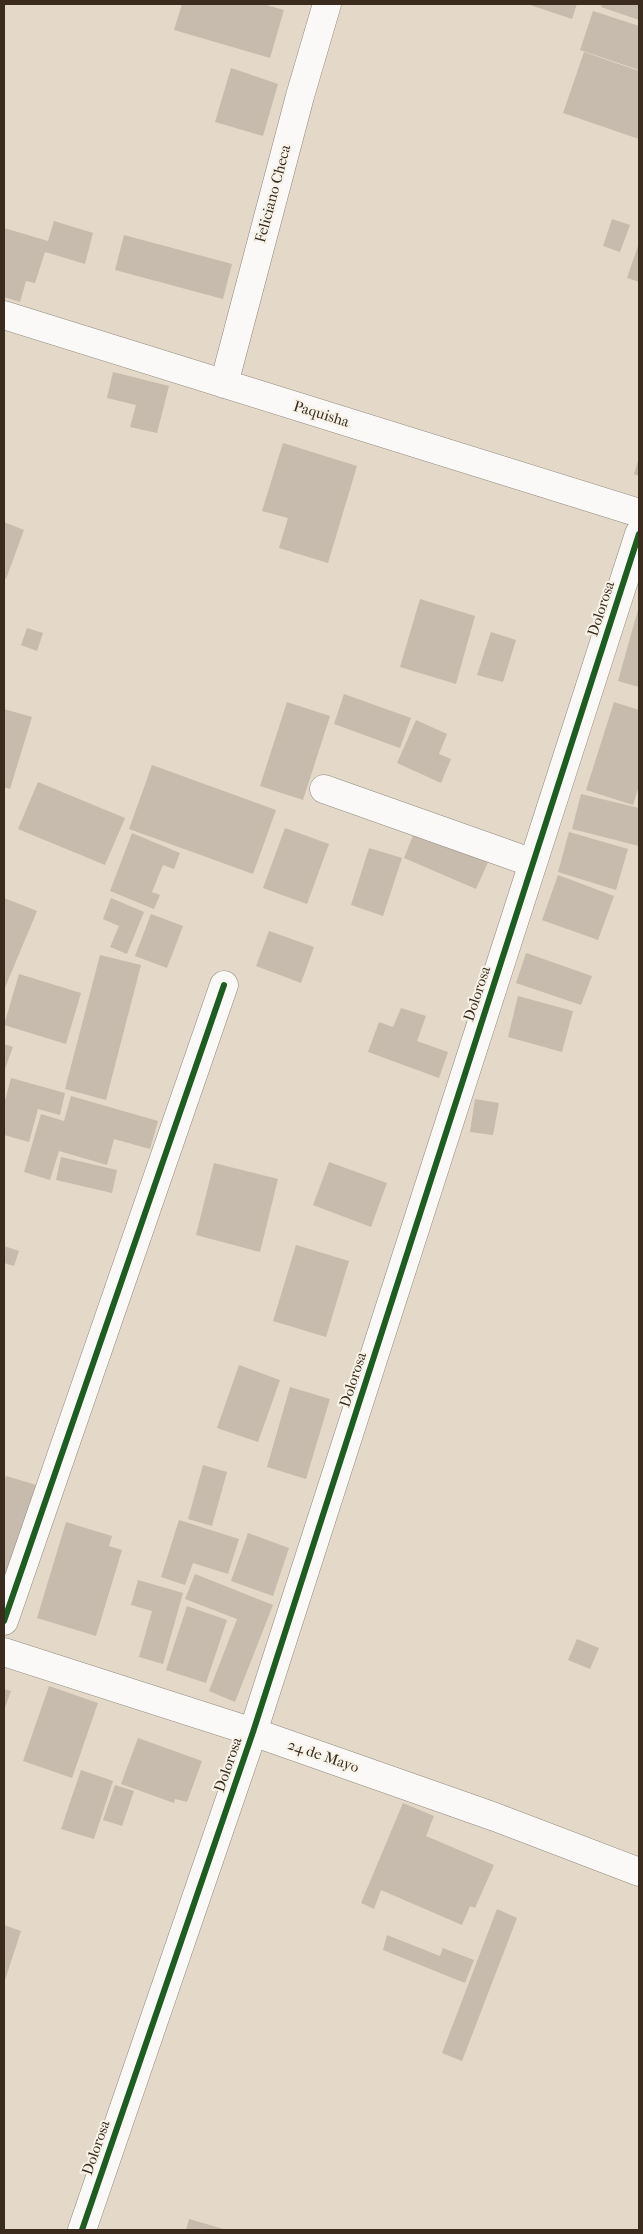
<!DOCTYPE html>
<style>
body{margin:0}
#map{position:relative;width:643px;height:2234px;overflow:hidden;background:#e4d9c8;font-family:"IM FELL French Canon",serif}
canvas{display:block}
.frame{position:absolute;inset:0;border:5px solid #3b2a1e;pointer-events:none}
</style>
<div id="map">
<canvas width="643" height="2234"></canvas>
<div class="frame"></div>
</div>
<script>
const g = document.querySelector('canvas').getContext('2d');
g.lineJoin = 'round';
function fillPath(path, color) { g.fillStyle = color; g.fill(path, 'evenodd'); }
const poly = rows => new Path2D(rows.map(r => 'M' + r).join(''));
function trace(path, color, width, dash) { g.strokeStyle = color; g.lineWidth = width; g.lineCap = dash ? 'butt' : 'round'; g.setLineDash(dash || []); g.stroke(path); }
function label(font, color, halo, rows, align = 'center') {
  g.font = font + ' "IM FELL French Canon",serif'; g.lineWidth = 4; g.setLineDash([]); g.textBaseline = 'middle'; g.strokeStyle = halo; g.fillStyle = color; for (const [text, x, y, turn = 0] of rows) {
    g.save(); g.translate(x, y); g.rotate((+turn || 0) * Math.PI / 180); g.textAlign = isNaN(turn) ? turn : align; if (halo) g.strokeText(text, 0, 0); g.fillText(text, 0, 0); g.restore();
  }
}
fillPath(poly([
 [182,4,263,4,284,10,270,58,174,30],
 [527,4,577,4,572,19],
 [602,4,639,4,639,20,601,7],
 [593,11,639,26,639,70,580,50],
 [584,52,639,71,639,139,563,113],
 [231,68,278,84,263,136,215,122],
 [612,219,630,225,620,252,603,246],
 [54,221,93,233,85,264,45,252,35,283,26,281,20,302,4,297,4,228,48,241],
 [124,235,232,264,223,299,115,270],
 [639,243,639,282,627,278],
 [113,372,169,386,157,433,130,427,136,405,107,398],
 [283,443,357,466,328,563,279,548,288,518,262,511],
 [639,458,639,476,634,474],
 [4,522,24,530,6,579,4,578],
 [420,599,475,616,456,684,400,667],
 [639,606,639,687,618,681],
 [27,628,43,633,37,651,21,645],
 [491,632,516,640,503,682,477,675],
 [344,694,411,718,400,748,334,724],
 [287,702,330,716,303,800,260,786],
 [614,702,639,710,639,786,633,805,586,790],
 [4,709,32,717,10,789,4,787],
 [416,720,447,734,439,754,451,759,441,783,397,763],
 [152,765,276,810,253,874,129,829],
 [38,782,125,818,105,865,18,829],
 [581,794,639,808,639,846,572,829],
 [285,828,329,844,307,904,263,888],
 [416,828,489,860,476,889,404,858],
 [569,832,628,849,616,890,558,872],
 [132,833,180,853,174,869,163,865,152,892,160,895,154,909,110,891],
 [369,848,402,858,383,916,351,905],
 [558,875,614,896,598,940,542,920],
 [4,898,37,911,4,990],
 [111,898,144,912,127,954,110,947,119,926,103,919],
 [151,914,183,926,167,968,135,956],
 [269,931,314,947,301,983,256,966],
 [526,953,592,976,581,1005,516,983],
 [100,955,141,965,106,1100,65,1089],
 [19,974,81,993,66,1044,4,1025],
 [518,996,573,1011,562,1052,508,1037],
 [401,1008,426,1016,417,1041,448,1052,439,1078,368,1052,379,1022,393,1027],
 [4,1044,13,1047,4,1072],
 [11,1078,65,1093,60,1115,38,1109,29,1142,4,1135,4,1104],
 [71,1096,158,1121,150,1149,114,1139,107,1165,59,1151,50,1180,24,1172,41,1114,64,1121],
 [475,1099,499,1103,493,1135,470,1132],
 [61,1157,117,1170,112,1193,56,1180],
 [329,1162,387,1183,371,1227,313,1205],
 [214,1163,278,1179,260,1252,196,1235],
 [296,1245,349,1261,326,1337,273,1321],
 [4,1246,19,1251,14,1266,4,1263],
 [239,1365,280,1380,258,1442,217,1428],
 [290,1387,330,1399,306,1479,267,1467],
 [203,1465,227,1472,212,1526,188,1519],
 [6,1476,40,1486,4,1610,4,1483],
 [179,1520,239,1539,228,1574,193,1563,185,1585,161,1577],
 [66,1522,112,1536,109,1546,122,1550,96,1636,37,1618],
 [248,1533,289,1548,273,1596,231,1581],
 [195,1574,273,1605,235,1702,209,1691,237,1619,185,1599],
 [138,1580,183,1593,163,1664,139,1657,152,1611,131,1605],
 [187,1606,227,1620,206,1683,166,1670],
 [577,1639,599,1648,590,1669,568,1660],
 [49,1686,98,1703,72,1778,23,1761],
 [4,1689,11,1691,4,1710],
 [138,1738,202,1761,187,1802,175,1799,174,1803,121,1784],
 [81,1770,113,1781,94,1839,61,1829],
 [115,1785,134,1791,122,1826,103,1820],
 [403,1803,434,1816,426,1836,494,1865,475,1908,470,1906,462,1925,381,1890,374,1909,361,1903],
 [497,1909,517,1918,462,2061,442,2053],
 [4,1925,21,1931,4,1983],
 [387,1935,440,1956,443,1948,474,1960,465,1983,383,1950],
 [189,2219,227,2230,186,2230]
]), '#c6bbac');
const minor = poly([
 [4,315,639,513],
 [224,384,300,96,327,4],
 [324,789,533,863],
 [4,1621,224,985],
 [4,1652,253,1732,495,1817,639,1872],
 [82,2230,253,1732,639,534]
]);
trace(minor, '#90887d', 29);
trace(minor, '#fbf9f7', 28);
trace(poly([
 [4,1621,224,985],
 [82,2230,253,1732,639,534]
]), '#1b5e20', 6);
label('15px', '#3b2a1e', '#f7f3e8', [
 ["Feliciano Checa",274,194,-75],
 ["Paquisha",321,415,17],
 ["Dolorosa",602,609,-72],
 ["Dolorosa",478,994,-72],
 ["Dolorosa",354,1380,-72],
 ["24 de Mayo",323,1757,19],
 ["Dolorosa",229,1765,-71],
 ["Dolorosa",97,2148,-71]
]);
</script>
